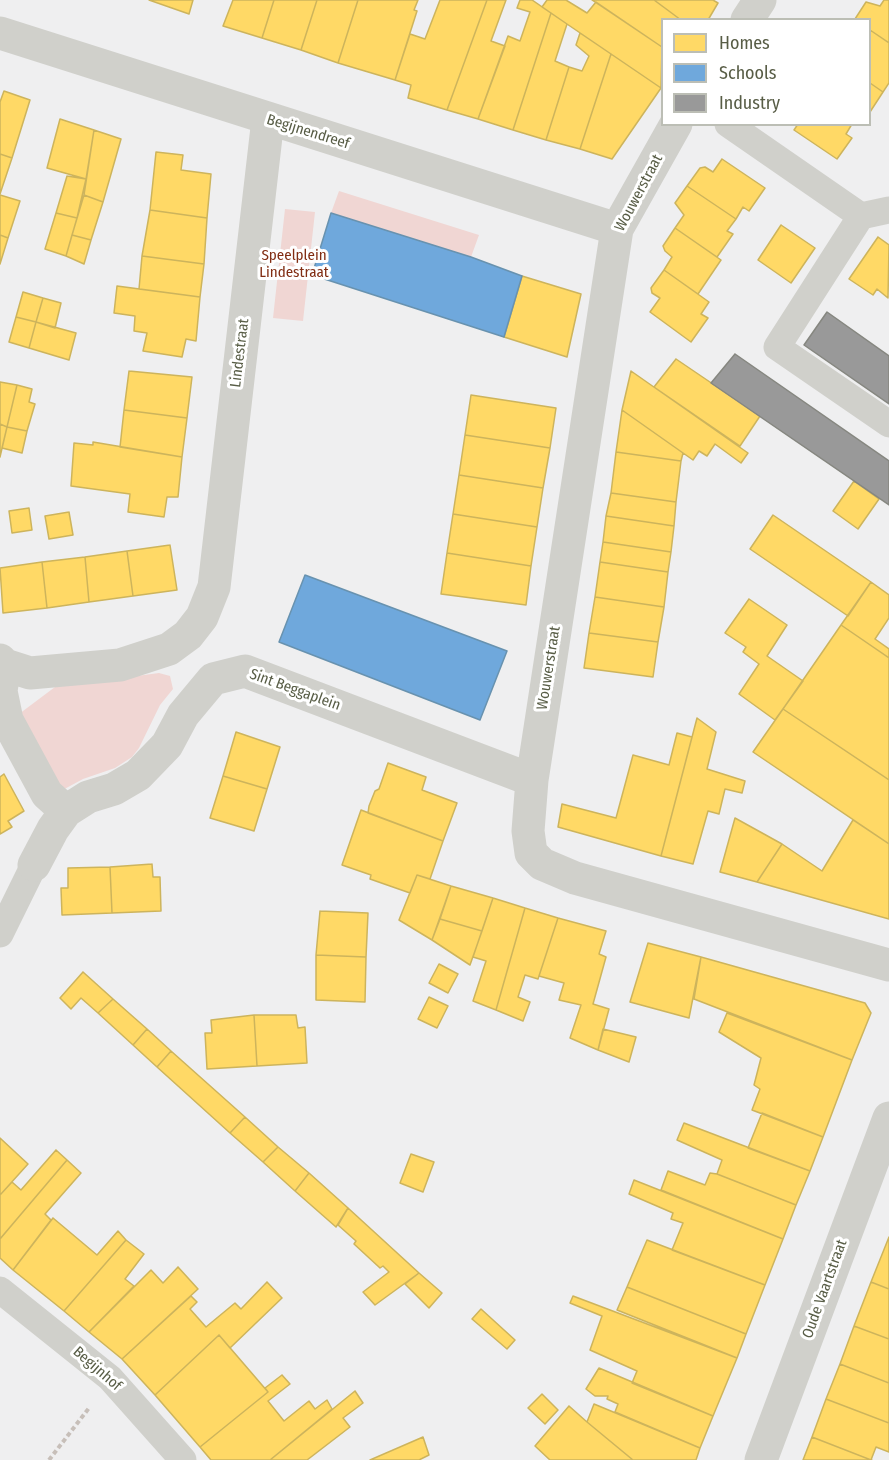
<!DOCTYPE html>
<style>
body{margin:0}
#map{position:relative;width:889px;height:1460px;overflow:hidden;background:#efeff0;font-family:"Fira Sans Condensed",sans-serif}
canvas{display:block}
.legend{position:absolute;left:661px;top:18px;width:210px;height:108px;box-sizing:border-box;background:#fff;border:2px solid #bcbeb5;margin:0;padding:8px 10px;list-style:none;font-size:18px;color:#585d46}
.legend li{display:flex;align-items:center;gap:12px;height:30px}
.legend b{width:30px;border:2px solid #bcbeb5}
</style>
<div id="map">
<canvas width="889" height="1460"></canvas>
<ul class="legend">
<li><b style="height:16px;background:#ffd966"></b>Homes</li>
<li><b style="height:16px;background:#6fa8dc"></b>Schools</li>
<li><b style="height:16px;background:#999"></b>Industry</li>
</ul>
</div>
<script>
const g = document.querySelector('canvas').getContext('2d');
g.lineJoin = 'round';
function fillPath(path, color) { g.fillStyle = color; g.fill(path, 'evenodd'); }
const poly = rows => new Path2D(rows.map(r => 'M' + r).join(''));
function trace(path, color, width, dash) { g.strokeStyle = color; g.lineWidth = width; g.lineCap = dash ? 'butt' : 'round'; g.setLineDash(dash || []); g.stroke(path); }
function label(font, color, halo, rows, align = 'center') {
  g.font = font + ' "Fira Sans Condensed",sans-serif'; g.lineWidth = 6; g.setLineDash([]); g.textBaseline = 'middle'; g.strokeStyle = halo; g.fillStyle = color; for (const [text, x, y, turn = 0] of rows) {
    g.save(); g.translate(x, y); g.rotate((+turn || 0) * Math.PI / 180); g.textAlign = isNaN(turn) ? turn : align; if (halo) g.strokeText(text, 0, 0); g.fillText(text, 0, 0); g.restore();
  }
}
fillPath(poly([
 [339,191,479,235,471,257,331,213],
 [285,209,315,212,303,321,273,318],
 [159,673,170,676,173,689,160,705,139,748,132,757,115,768,83,779,57,793,15,717,55,687]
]), '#f0d6d3');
const homes = poly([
 [149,0,193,0,189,14,149,0],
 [233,0,274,0,262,38,223,26,233,0],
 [274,0,317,0,301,50,262,38,274,0],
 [317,0,358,0,338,63,301,50,317,0],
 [358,0,418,0,414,10,417,11,395,80,338,63,358,0],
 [440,0,487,0,447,110,408,98,411,85,395,80,410,34,425,39,440,0],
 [487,0,506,0,491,41,505,46,478,119,447,110,487,0],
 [520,0,532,0,551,13,513,130,478,119,508,36,520,41,530,12,517,8,520,0],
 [547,0,566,0,587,13,596,2,662,47,661,88,542,7,547,0],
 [592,0,654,0,681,20,662,20,662,47,592,0],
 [654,0,713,0,718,3,708,20,681,20,654,0],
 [884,0,889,0,889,43,870,30,870,20,855,19,866,2,880,6,884,0],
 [551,13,567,24,555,61,569,67,546,140,513,130,551,13],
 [870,30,889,43,889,83,883,92,870,83,870,30],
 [580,33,611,54,580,149,546,140,569,67,582,71,589,56,576,45,580,33],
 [611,54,661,88,612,159,580,149,611,54],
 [870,83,883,92,870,112,870,83],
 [4,91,30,100,12,158,0,154,0,102,4,91],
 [60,119,94,130,86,179,47,168,60,119],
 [798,124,852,124,846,134,852,138,837,159,794,130,798,124],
 [94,130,121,139,103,202,84,195,94,130],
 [156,152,183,155,181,170,211,174,207,218,150,210,156,152],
 [0,154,12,158,0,194,0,154],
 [722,159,765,188,749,211,743,207,736,219,687,186,700,168,705,167,713,172,722,159],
 [67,176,86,179,77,218,56,213,67,176],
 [687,186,736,219,727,231,733,234,717,257,675,228,684,215,675,203,687,186],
 [0,195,20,201,8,238,0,235,0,195],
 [84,195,103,202,91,240,72,235,84,195],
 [150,210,207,218,204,264,142,256,150,210],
 [56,213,77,218,66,256,45,249,56,213],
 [781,225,815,248,791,283,758,260,781,225],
 [675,228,721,260,698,294,664,270,672,257,665,251,663,246,675,228],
 [0,235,8,238,0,264,0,235],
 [72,235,91,240,84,264,66,256,72,235],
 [878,237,889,245,888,298,877,289,873,295,849,279,878,237],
 [142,256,204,264,200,297,139,289,142,256],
 [664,270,709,302,701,314,708,318,691,342,650,312,660,298,652,293,651,288,664,270],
 [522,276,581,294,567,357,504,337,522,276],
 [117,286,200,297,196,341,186,339,182,357,143,351,147,333,134,331,135,316,114,313,117,286],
 [23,292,43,298,36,322,16,317,23,292],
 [43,298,61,303,55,328,36,322,43,298],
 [16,317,36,322,29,348,9,342,16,317],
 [36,322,76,333,69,360,29,348,36,322],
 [676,359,760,416,740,446,654,387,676,359],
 [129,371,192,377,187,418,124,410,129,371],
 [631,371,748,453,741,463,715,444,707,456,699,451,693,460,622,410,631,371],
 [0,382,17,385,7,427,0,424,0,382],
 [17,385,32,389,29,402,35,404,27,431,7,427,17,385],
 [471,395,556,408,550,448,465,435,471,395],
 [124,410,187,418,182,457,120,447,124,410],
 [622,410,683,453,681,461,616,452,622,410],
 [0,424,7,427,0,457,0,424],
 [7,427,27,431,22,453,2,448,7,427],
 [465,435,550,448,543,488,459,475,465,435],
 [93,442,182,457,178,497,167,497,164,517,128,512,130,494,71,486,74,443,93,445,93,442],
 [616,452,681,461,676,502,611,493,616,452],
 [459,475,543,488,537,527,453,514,459,475],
 [854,481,879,499,858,529,833,511,854,481],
 [611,493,676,502,674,526,606,516,611,493],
 [29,508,32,530,12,533,9,511,29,508],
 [69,512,73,535,49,539,45,516,69,512],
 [453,514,537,527,531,566,447,553,453,514],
 [773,515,871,582,848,616,750,549,773,515],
 [606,516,674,526,671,552,603,542,606,516],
 [603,542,671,552,668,572,600,562,603,542],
 [170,545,177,590,133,596,127,551,170,545],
 [127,551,133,596,89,602,85,557,127,551],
 [447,553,531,566,526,605,441,594,447,553],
 [85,557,89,602,47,608,42,562,85,557],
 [42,562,47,608,3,613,0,568,42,562],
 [600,562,668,572,664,607,595,597,600,562],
 [871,582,889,595,889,618,875,639,889,649,889,658,841,625,871,582],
 [595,597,664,607,658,642,589,633,595,597],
 [749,599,787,625,767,656,803,681,775,720,739,694,759,664,743,652,746,647,725,633,749,599],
 [841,625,889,658,889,780,783,709,841,625],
 [589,633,658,642,653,677,584,668,589,633],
 [783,709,889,780,889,844,753,752,783,709],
 [697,718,716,732,707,769,745,781,742,793,725,789,719,814,708,811,693,864,661,856,697,718],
 [236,732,280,747,267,789,223,776,236,732],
 [677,733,692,737,661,856,558,827,562,804,616,818,633,755,669,765,677,733],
 [388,763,426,777,422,790,457,803,443,841,368,813,369,806,375,791,379,789,388,763],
 [4,774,24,811,8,821,12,827,0,834,0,777,4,774],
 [223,776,267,789,254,831,210,818,223,776],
 [361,810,443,841,430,879,417,875,410,893,370,879,371,875,342,865,361,810],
 [735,818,782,844,757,882,720,872,735,818],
 [853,820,889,844,889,919,757,882,782,844,822,871,853,820],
 [152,864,153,877,160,877,161,911,112,913,110,867,152,864],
 [110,867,112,913,62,915,61,888,68,888,68,868,110,867],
 [417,875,451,886,432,940,399,920,417,875],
 [451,886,493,898,482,931,440,919,451,886],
 [493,898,525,908,496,1010,473,1001,486,961,473,957,493,898],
 [525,908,558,918,538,979,525,975,518,997,530,1002,523,1021,496,1010,525,908],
 [320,911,368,913,366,957,316,955,320,911],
 [558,918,606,931,599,954,606,957,593,1004,609,1009,598,1050,570,1038,581,1005,559,1000,564,983,539,976,558,918],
 [440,919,482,931,470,965,432,940,440,919],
 [648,943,701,957,689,1018,630,1002,648,943],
 [316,955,366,957,365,1002,316,1000,316,955],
 [701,957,865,1003,871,1013,852,1060,694,999,701,957],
 [439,964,458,974,448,993,429,983,439,964],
 [83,972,113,999,98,1013,81,998,71,1009,60,998,83,972],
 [429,997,448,1006,437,1028,418,1019,429,997],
 [113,999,147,1029,133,1045,98,1013,113,999],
 [727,1013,852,1060,823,1137,752,1110,760,1089,754,1085,761,1058,719,1032,727,1013],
 [254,1015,296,1015,298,1028,305,1027,307,1063,257,1066,254,1015],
 [254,1015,257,1066,207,1069,205,1033,212,1033,211,1020,254,1015],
 [147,1029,171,1051,157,1067,133,1045,147,1029],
 [603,1029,636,1037,629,1062,598,1050,603,1029],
 [171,1051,245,1117,230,1133,157,1067,171,1051],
 [762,1113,823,1137,810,1171,748,1148,762,1113],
 [245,1117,278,1147,263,1162,230,1133,245,1117],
 [684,1123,810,1171,796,1205,717,1174,722,1160,677,1140,684,1123],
 [0,1138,28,1164,0,1195,0,1138],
 [278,1147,309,1173,295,1191,263,1162,278,1147],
 [56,1150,67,1160,0,1239,0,1195,12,1182,21,1190,56,1150],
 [411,1154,434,1162,423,1192,400,1183,411,1154],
 [67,1160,81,1173,45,1214,51,1220,13,1270,0,1258,0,1239,67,1160],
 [668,1171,705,1185,710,1173,717,1174,796,1205,783,1239,661,1190,668,1171],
 [309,1173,348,1208,336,1227,295,1191,309,1173],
 [634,1180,783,1239,765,1285,672,1250,683,1223,671,1219,673,1213,629,1194,634,1180],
 [348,1208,419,1273,375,1305,363,1292,389,1272,383,1266,380,1268,354,1244,356,1241,338,1225,348,1208],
 [53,1218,97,1255,118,1231,126,1240,64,1311,13,1270,53,1218],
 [889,1237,889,1289,871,1282,889,1237],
 [126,1240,144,1254,125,1279,134,1286,89,1332,64,1311,126,1240],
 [647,1240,765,1285,746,1334,627,1287,647,1240],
 [178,1267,198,1289,122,1359,89,1332,151,1270,163,1283,178,1267],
 [419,1273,442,1293,429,1308,405,1284,419,1273],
 [267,1282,282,1298,230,1348,219,1335,155,1395,122,1359,191,1296,197,1302,190,1309,206,1327,235,1303,241,1309,267,1282],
 [871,1282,889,1289,889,1339,854,1326,871,1282],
 [627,1287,746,1334,737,1358,617,1310,627,1287],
 [573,1296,737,1358,713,1416,632,1383,637,1371,590,1350,602,1316,570,1303,573,1296],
 [481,1309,515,1340,507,1349,472,1319,481,1309],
 [854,1326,889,1339,889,1383,840,1364,854,1326],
 [219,1335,268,1392,200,1447,155,1395,219,1335],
 [840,1364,889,1383,889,1423,826,1399,840,1364],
 [599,1368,713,1416,700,1448,615,1412,618,1404,607,1399,608,1396,595,1396,586,1389,599,1368],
 [282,1375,290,1384,268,1401,284,1421,309,1401,315,1409,327,1400,332,1409,270,1460,211,1460,200,1447,268,1392,265,1388,282,1375],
 [355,1391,363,1403,343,1418,350,1427,307,1460,270,1460,355,1391],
 [542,1394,558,1410,545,1424,528,1408,542,1394],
 [826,1399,889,1423,889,1452,876,1447,871,1460,812,1437,826,1399],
 [594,1404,700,1448,696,1460,633,1460,587,1422,594,1404],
 [569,1406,587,1422,633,1460,550,1460,535,1446,569,1406],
 [423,1437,429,1455,419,1460,370,1460,423,1437],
 [812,1437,871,1460,872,1460,803,1460,812,1437]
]);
fillPath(homes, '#ffd966');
trace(homes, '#cdb45c', 1.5);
const schools = poly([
 [331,213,471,257,522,276,504,337,312,275,331,213],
 [305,575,507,651,480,720,279,642,305,575]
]);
fillPath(schools, '#6fa8dc');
trace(schools, '#6892af', 1.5);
const industry = poly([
 [827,312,889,356,889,404,804,345,827,312],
 [735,354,889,461,889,505,711,383,735,354]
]);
fillPath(industry, '#999');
trace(industry, '#868780', 1.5);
trace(poly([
 [49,1460,89,1408]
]), '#c7bfb9', 4, [4.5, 3]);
trace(poly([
 [728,124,861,216,777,347,889,424],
 [861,216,889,210],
 [0,934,34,865],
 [0,1290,110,1378,183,1460]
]), '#d0d0cb', 27);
trace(poly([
 [747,20,760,0],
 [0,33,617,229],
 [676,124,617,229,532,780,528,831,531,853,542,864,575,878,889,965],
 [0,660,5,665,30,673,120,665,169,649,188,635,202,617,214,587,268,119],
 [5,665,1,691,7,720,47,794,66,811],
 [34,865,53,829,66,811,88,797,114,789,138,775,167,745,183,715,213,679,245,671,532,780],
 [761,1460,889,1118]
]), '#d0d0cb', 33);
label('15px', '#585d46', '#fff', [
 ["Begijnendreef",308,132,17],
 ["Wouwerstraat",639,193,-62],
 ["Lindestraat",240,353,-83],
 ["Wouwerstraat",549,668,-81],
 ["Sint Beggaplein",295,690,20],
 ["Oude Vaartstraat",825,1289,-70],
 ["Begijnhof",97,1369,41]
]);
label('15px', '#812d13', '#fff', [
 ["Speelplein",294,256],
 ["Lindestraat",294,273]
]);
</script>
